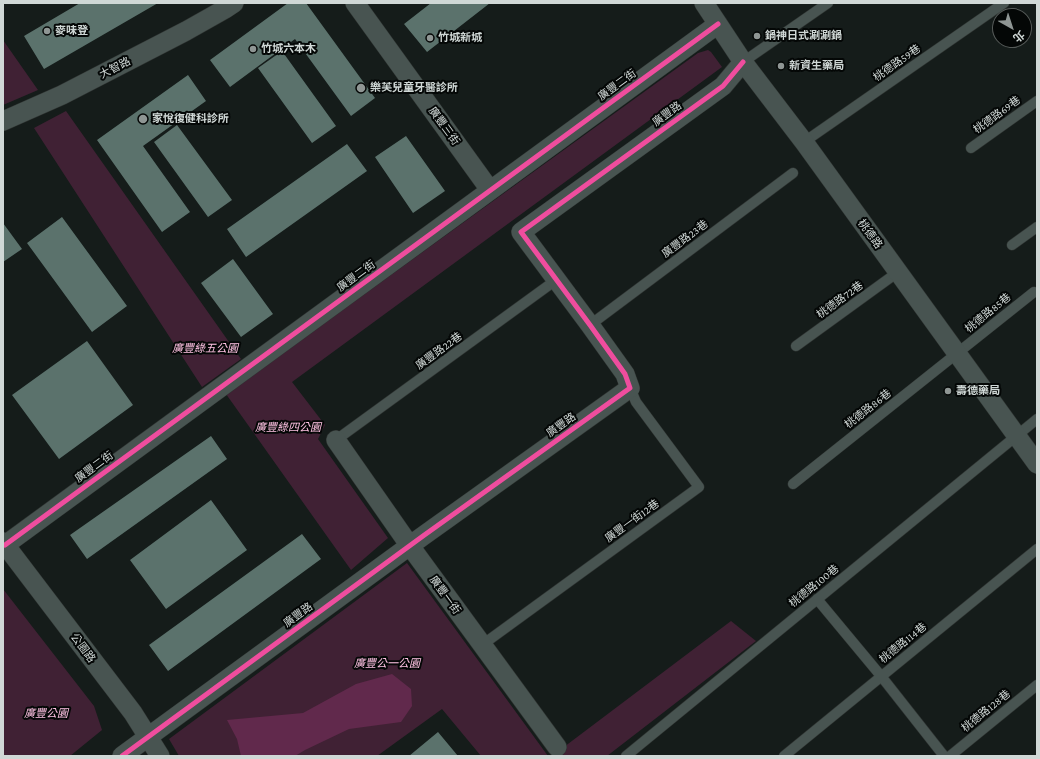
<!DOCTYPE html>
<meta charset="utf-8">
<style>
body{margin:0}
#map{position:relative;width:1040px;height:759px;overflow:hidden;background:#151c1a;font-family:"Crimson Pro","Noto Sans TC",serif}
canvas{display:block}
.frame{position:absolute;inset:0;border:4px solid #d0d8d6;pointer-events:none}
.north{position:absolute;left:992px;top:8px;width:40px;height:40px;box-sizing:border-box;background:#040706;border:1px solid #565b59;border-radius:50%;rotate:141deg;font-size:11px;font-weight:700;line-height:16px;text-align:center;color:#d0d8d6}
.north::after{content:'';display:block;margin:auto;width:14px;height:18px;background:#8f9694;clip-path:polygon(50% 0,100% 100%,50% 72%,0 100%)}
</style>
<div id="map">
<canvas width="1040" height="759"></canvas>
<div class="frame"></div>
<div class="north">北</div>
</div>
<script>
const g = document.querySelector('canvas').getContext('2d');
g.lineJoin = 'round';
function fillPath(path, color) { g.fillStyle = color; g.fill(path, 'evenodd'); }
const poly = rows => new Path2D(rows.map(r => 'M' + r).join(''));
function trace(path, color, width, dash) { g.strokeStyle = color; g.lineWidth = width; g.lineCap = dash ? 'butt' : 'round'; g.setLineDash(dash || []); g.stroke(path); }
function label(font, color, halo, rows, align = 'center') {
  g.font = font + ' "Crimson Pro","Noto Sans TC",serif'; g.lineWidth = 4; g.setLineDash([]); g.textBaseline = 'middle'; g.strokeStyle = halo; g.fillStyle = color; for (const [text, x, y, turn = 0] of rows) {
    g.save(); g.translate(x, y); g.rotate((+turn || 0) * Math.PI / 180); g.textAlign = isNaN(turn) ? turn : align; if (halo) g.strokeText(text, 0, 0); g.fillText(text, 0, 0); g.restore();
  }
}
fillPath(poly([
 [3,40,38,90,3,105],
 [708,50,711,52,722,67,292,382,325,425,318,439,388,538,351,570,226,394,698,53],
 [66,111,241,359,202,387,34,128],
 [407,563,548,756,481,756,442,709,377,756,179,756,169,739],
 [3,589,94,706,102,730,70,756,3,756],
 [731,621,756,641,607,756,552,756]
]), '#402134');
fillPath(poly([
 [392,674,411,689,412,706,401,722,349,729,305,750,295,756,241,756,237,739,227,720,303,713,356,684]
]), '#61294c');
fillPath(poly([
 [80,3,158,3,44,69,24,36],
 [288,3,306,3,375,98,351,116,295,39,230,87,210,60],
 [431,3,490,3,427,52,404,24],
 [282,51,336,126,312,143,258,68],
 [188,75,206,101,143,146,190,212,162,232,97,140],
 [177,125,232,200,208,217,154,142],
 [406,136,445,191,413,213,375,157],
 [347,144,367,171,246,257,227,229],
 [62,217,127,306,92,332,27,243],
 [3,223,22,249,3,262],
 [233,259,273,314,241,337,201,283],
 [87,341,133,405,59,459,12,395],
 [211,436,227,459,87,559,70,535],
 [211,500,247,550,166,609,130,560],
 [302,534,321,559,168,671,149,645],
 [438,732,458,756,409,756]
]), '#5b726c');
const service = poly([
 [743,62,828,3],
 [804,142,1004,3],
 [971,148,1037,101],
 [1012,245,1037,227],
 [590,325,793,173],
 [796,346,898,272],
 [336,440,556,280],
 [793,484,1034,292],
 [817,599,881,676,944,756],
 [482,645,699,487,636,402,630,388],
 [626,756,1037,419],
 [784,756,1037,549],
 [950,756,1037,685]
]);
const minor = poly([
 [355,3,490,190],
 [704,3,743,62,804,142,1037,464],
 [3,121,62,95,186,31,225,9,234,3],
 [336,440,410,546,557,747],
 [3,542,133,713,160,756],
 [5,545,718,24],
 [122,756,423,536,630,388,625,374,590,325,521,232,723,86,743,62]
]);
trace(service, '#303533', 11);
trace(minor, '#303533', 20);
trace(service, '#485451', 10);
trace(minor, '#485451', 19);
trace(poly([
 [5,545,718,24],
 [122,756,423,536,630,388,625,374,590,325,521,232,723,86,743,62]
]), '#ef4d9e', 5);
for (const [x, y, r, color] of [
 [47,31,4,"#8f9694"],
 [757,36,4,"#8f9694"],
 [430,38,4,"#8f9694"],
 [253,49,4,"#8f9694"],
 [781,66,4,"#8f9694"],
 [361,88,5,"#8f9694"],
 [143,119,5,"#8f9694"],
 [948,391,4,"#8f9694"]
]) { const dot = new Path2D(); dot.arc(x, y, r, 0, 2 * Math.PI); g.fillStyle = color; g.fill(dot); trace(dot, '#040706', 1.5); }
label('bold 11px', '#d0d8d6', '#040706', [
 ["麥味登",55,31],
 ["鍋神日式涮涮鍋",765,36],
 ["竹城新城",438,38],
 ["竹城六本木",261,49],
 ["新資生藥局",789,66],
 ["樂芙兒童牙醫診所",370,88],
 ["家悅復健科診所",152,119],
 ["壽德藥局",956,391]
], 'left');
label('11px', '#d0d8d6', '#040706', [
 ["桃德路59巷",897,63,-35],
 ["大智路",115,68,-27],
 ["廣豐二街",617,85,-36],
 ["廣豐路",667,114,-36],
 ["桃德路69巷",997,115,-36],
 ["廣豐三街",444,126,54],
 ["桃德路",870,234,54],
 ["廣豐路23巷",685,239,-37],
 ["廣豐二街",356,276,-36],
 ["桃德路72巷",840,300,-36],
 ["桃德路85巷",988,313,-39],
 ["廣豐路22巷",439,351,-36],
 ["桃德路86巷",868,409,-38],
 ["廣豐路",561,425,-35],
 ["廣豐二街",94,467,-36],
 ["廣豐一街12巷",632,521,-36],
 ["桃德路100巷",814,586,-39],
 ["廣豐一街",445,595,54],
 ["廣豐路",298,615,-36],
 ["桃德路114巷",903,643,-39],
 ["公園路",83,648,53],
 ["桃德路128巷",986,711,-39]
]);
label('italic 11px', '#ffc2e3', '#040706', [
 ["廣豐綠五公園",205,349],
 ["廣豐綠四公園",288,428],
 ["廣豐公一公園",387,664],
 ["廣豐公園",46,714]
]);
</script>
